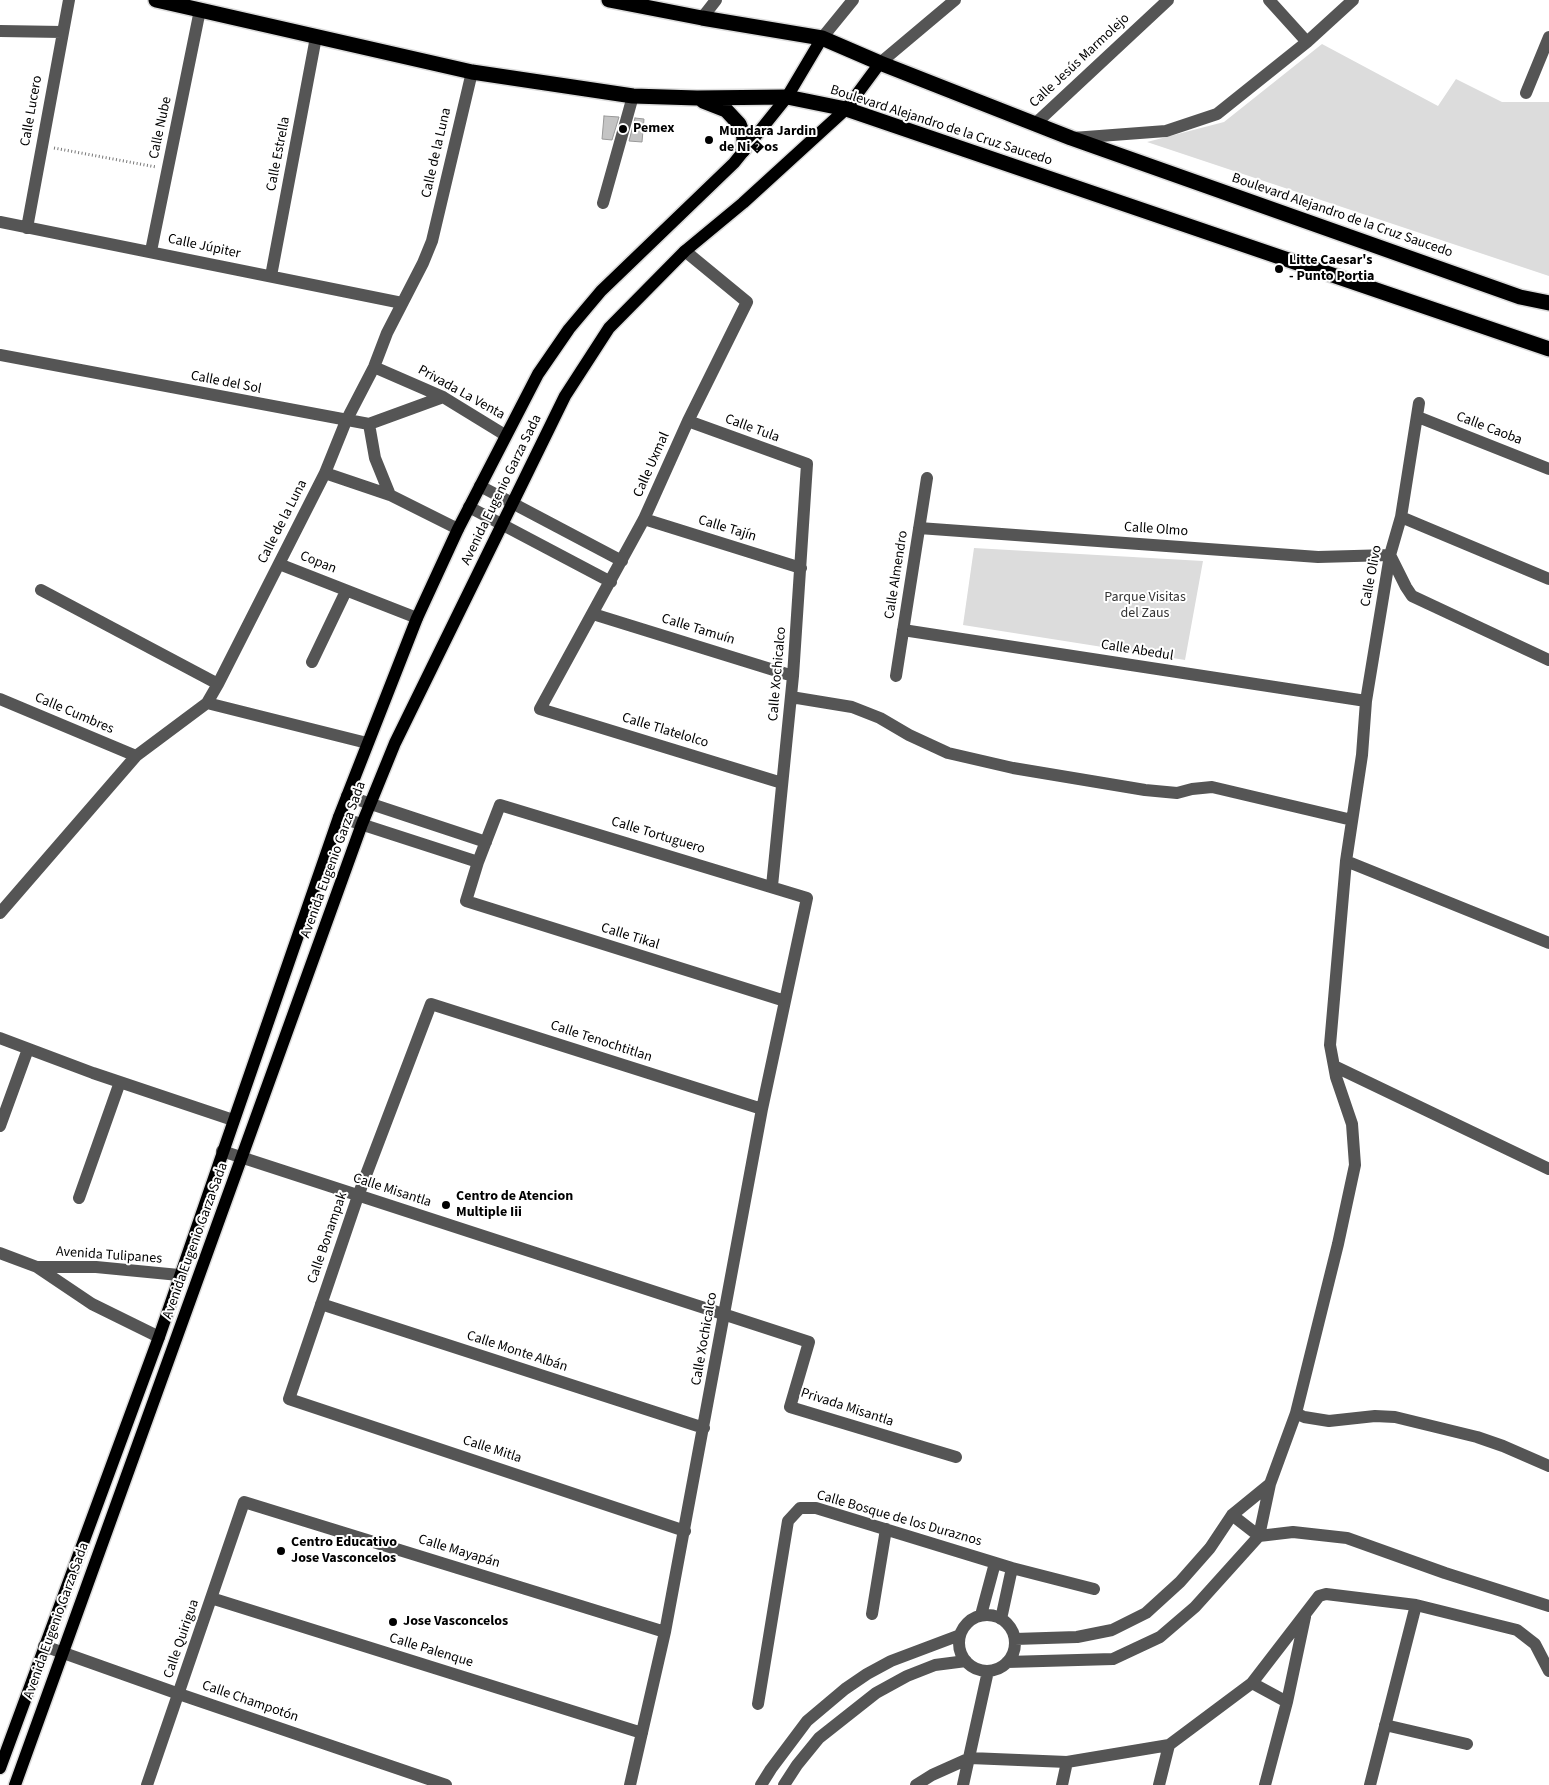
<!DOCTYPE html>
<meta charset="utf-8">
<style>
body{margin:0}
canvas{display:block;background:#fff}
</style>
<canvas width="1549" height="1785"></canvas>
<script>
const g = document.querySelector('canvas').getContext('2d');
g.lineJoin = 'round';
function fillPath(path, color) { g.fillStyle = color; g.fill(path, 'evenodd'); }
const poly = rows => new Path2D(rows.map(r => 'M' + r).join(''));
function trace(path, color, width, dash) { g.strokeStyle = color; g.lineWidth = width; g.lineCap = dash ? 'butt' : 'round'; g.setLineDash(dash || []); g.stroke(path); }
function label(font, color, halo, rows, align = 'center') {
  g.font = font + ' "Source Sans 3",sans-serif'; g.lineWidth = 4; g.setLineDash([]); g.textBaseline = 'middle'; g.strokeStyle = halo; g.fillStyle = color; for (const [text, x, y, turn = 0] of rows) {
    g.save(); g.translate(x, y); g.rotate((+turn || 0) * Math.PI / 180); g.textAlign = isNaN(turn) ? turn : align; if (halo) g.strokeText(text, 0, 0); g.fillText(text, 0, 0); g.restore();
  }
}
fillPath(poly([
 [1322,44,1438,106,1456,79,1502,102,1549,102,1549,276,1147,142,1224,122],
 [974,548,1203,561,1185,660,963,625]
]), '#dcdcdc');
const building = poly([
 [604,116,619,117,612,140,602,139,604,116],
 [635,118,644,119,642,142,629,141,635,118]
]);
fillPath(building, '#c4c4c4');
trace(building, '#999', 1);
const major = poly([
 [0,1768,159,1337,339,817,417,618,458,529,538,374,569,329,601,291,734,163,787,97,822,38],
 [15,1785,362,824,395,743,565,396,609,328,685,251,743,203,846,109,880,63]
]);
const highway = poly([
 [156,0,472,72,633,96,697,98,787,97,846,109,1549,349],
 [609,0,702,18,822,38,880,63,1071,138,1520,297,1549,303],
 [703,101,726,110,739,124,744,137,743,150]
]);
trace(major, '#dbdbdb', 15);
trace(highway, '#dbdbdb', 18);
trace(poly([
 [54,148,156,167]
]), '#777', 3, [1, 2.5]);
trace(poly([
 [1269,0,1307,42],
 [702,18,716,0],
 [0,31,62,32],
 [822,38,853,0],
 [880,63,955,0],
 [1526,93,1549,37],
 [1035,124,1168,0],
 [1073,138,1166,131,1217,114,1307,42,1353,0],
 [603,203,633,96],
 [0,222,402,303],
 [27,228,69,0],
 [151,251,200,10],
 [685,251,747,302,688,421,644,519,540,709,782,783],
 [271,276,316,37],
 [0,355,369,424,443,397],
 [374,367,443,397,505,435],
 [1418,417,1549,469],
 [688,421,807,464,793,676,772,886],
 [369,424,375,458,390,495],
 [325,473,390,495,458,529],
 [480,486,622,561],
 [469,507,611,582],
 [1401,517,1549,579],
 [644,519,801,568],
 [919,528,1318,557,1390,555,1406,587,1412,596,1549,660],
 [279,564,417,618],
 [41,590,218,684],
 [593,614,793,676],
 [903,630,1366,701],
 [312,662,346,591],
 [896,676,927,478],
 [791,697,852,707,880,718,909,735,948,753,1013,768,1145,790,1177,793,1192,789,1212,787,1352,820],
 [0,699,136,756],
 [207,703,367,743],
 [347,796,486,842],
 [339,817,478,862],
 [1346,861,1549,943],
 [0,913,136,756,207,703,218,684,325,473,346,421,374,367,387,333,423,263,432,241,472,72],
 [0,1038,93,1073,233,1120],
 [1334,1066,1549,1169],
 [0,1126,28,1049],
 [222,1151,809,1342,790,1407,956,1457],
 [79,1198,120,1082],
 [0,1253,37,1267,92,1304,159,1337],
 [37,1267,96,1267,179,1275],
 [321,1304,704,1428],
 [1296,1413,1304,1417,1329,1421,1375,1416,1395,1417,1477,1437,1503,1446,1549,1466],
 [1232,1515,1259,1536,1293,1532,1347,1538,1445,1573,1549,1606],
 [685,1531,289,1399,358,1196,431,1004,762,1109],
 [211,1598,642,1733],
 [872,1614,886,1529],
 [981,1615,995,1563],
 '959 1643a28 28 0 1 1 56 0a28 28 0 1 1-56 0Z',
 [1001,1619,1012,1568],
 [1015,1639,1077,1637,1112,1630,1146,1613,1180,1582,1210,1548,1232,1515,1270,1484],
 [44,1646,179,1694,446,1785],
 [1007,1662,1113,1659,1160,1637,1195,1607,1259,1536,1270,1484,1296,1413,1338,1244,1355,1165,1352,1124,1336,1077,1330,1045,1346,861,1362,755,1366,701,1390,555,1401,517,1419,403],
 [1252,1683,1287,1702],
 [758,1704,788,1521,800,1508,816,1508,1012,1568,1094,1589],
 [1385,1725,1467,1744],
 [147,1785,244,1502,665,1632],
 [630,1785,665,1632,762,1109,807,898,500,805,478,862,466,901,785,1001],
 [761,1785,771,1769,807,1721,845,1689,867,1674,891,1661,960,1635],
 [784,1785,797,1765,819,1738,876,1693,907,1676,935,1665,966,1661],
 [916,1785,932,1775,970,1758,1067,1762,1169,1745,1252,1683,1319,1596,1326,1594,1416,1605,1517,1630,1535,1644,1549,1671],
 [963,1785,988,1671],
 [1062,1785,1067,1762],
 [1159,1785,1169,1745],
 [1265,1785,1287,1702,1305,1617],
 [1370,1785,1416,1605]
]), '#555', 12);
trace(major, '#000', 12);
trace(highway, '#000', 15);
for (const [x, y, r, color] of [
 [623,129,5,"#000"],
 [709,140,5,"#000"],
 [1279,269,5,"#000"],
 [446,1205,5,"#000"],
 [281,1551,5,"#000"],
 [393,1622,5,"#000"]
]) { const dot = new Path2D(); dot.arc(x, y, r, 0, 2 * Math.PI); g.fillStyle = color; g.fill(dot); trace(dot, '#fff', 2); }
label('14px', '#000', '#fff', [
 ["Calle Jesús Marmolejo",1080,61,-43],
 ["Calle Lucero",32,111,-80],
 ["Boulevard Alejandro de la Cruz Saucedo",941,126,18],
 ["Calle Nube",161,128,-78],
 ["Calle de la Luna",437,153,-77],
 ["Calle Estrella",279,154,-79],
 ["Boulevard Alejandro de la Cruz Saucedo",1342,216,19],
 ["Calle Júpiter",204,247,12],
 ["Calle del Sol",226,383,11],
 ["Privada La Venta",461,393,29],
 ["Calle Tula",752,429,20],
 ["Calle Caoba",1489,429,21],
 ["Calle Uxmal",652,465,-66],
 ["Avenida Eugenio Garza Sada",502,490,-64],
 ["Calle de la Luna",283,522,-63],
 ["Calle Tajín",727,529,17],
 ["Calle Olmo",1156,530,4],
 ["Copan",318,563,22],
 ["Calle Almendro",897,575,-81],
 ["Calle Olivo",1372,576,-79],
 ["Calle Tamuín",698,630,17],
 ["Calle Abedul",1137,651,9],
 ["Calle Xochicalco",778,674,-85],
 ["Calle Cumbres",74,714,23],
 ["Calle Tlatelolco",665,731,17],
 ["Calle Tortuguero",658,836,17],
 ["Avenida Eugenio Garza Sada",334,860,-70],
 ["Calle Tikal",630,937,17],
 ["Calle Tenochtitlan",601,1042,18],
 ["Calle Misantla",392,1191,18],
 ["Calle Bonampak",328,1238,-71],
 ["Avenida Eugenio Garza Sada",196,1241,-70],
 ["Avenida Tulipanes",109,1256,4],
 ["Calle Xochicalco",705,1339,-80],
 ["Calle Monte Albán",517,1352,18],
 ["Privada Misantla",847,1408,18],
 ["Calle Mitla",492,1450,18],
 ["Calle Bosque de los Duraznos",899,1519,16],
 ["Calle Mayapán",459,1552,17],
 ["Avenida Eugenio Garza Sada",57,1621,-70],
 ["Calle Quirigua",182,1639,-71],
 ["Calle Palenque",431,1651,17],
 ["Calle Champotón",250,1702,19]
]);
label('bold 14px', '#000', '#fff', [
 ["Pemex",633,129],
 ["Mundara Jardin",719,132],
 ["de Ni�os",719,148],
 ["Litte Caesar's",1289,261],
 ["- Punto Portia",1289,277],
 ["Centro de Atencion",456,1197],
 ["Multiple Iii",456,1213],
 ["Centro Educativo",291,1543],
 ["Jose Vasconcelos",291,1559],
 ["Jose Vasconcelos",403,1622]
], 'left');
label('14px', '#333', '#fff', [
 ["Parque Visitas",1145,598],
 ["del Zaus",1145,614]
]);
</script>
